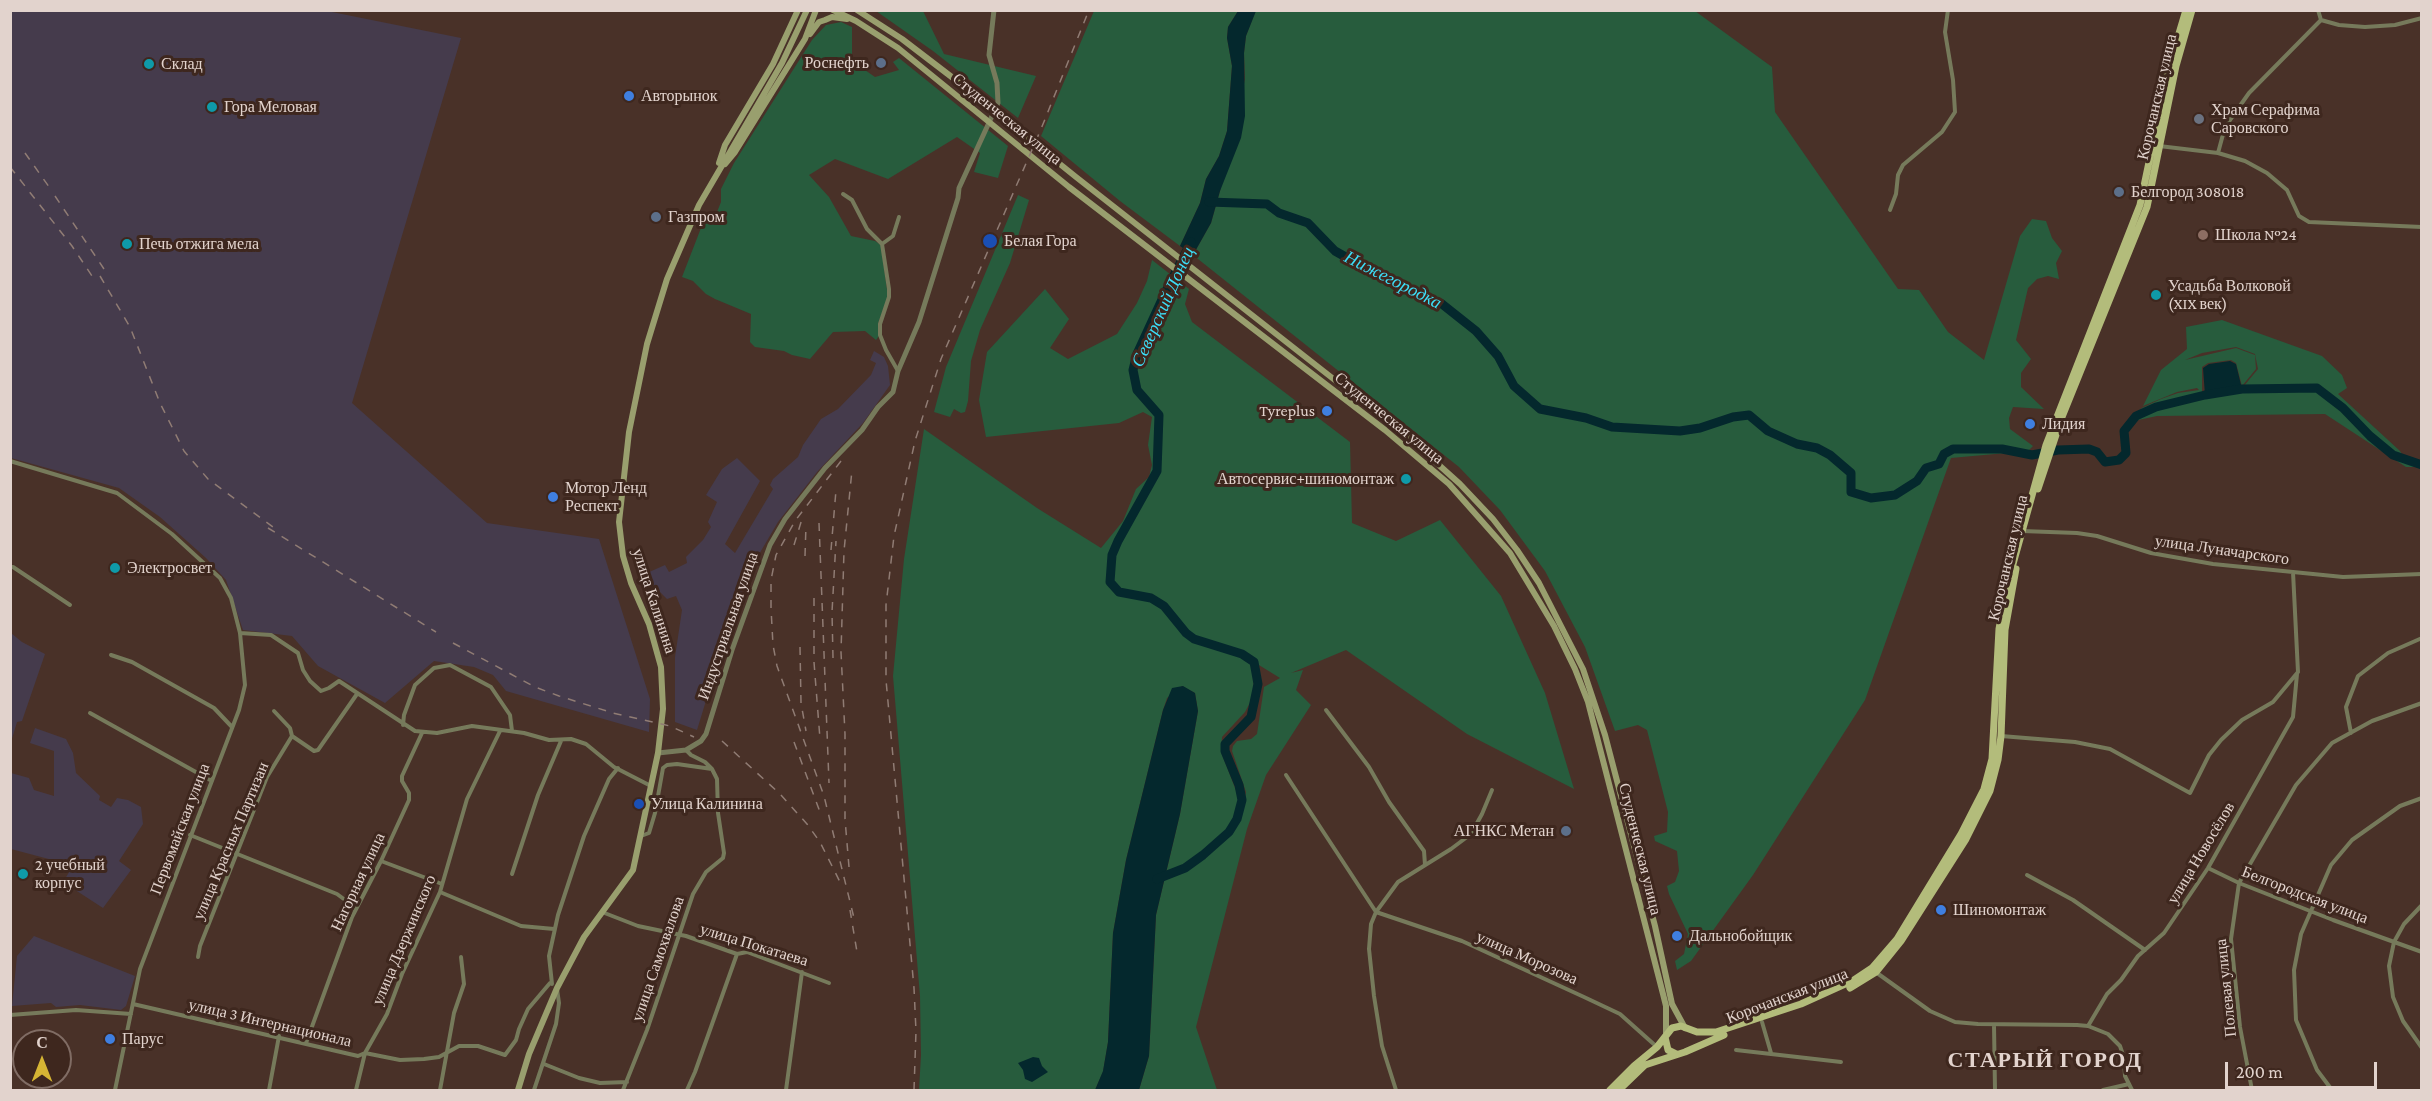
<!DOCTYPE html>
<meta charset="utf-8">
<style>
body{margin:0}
#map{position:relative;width:2432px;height:1101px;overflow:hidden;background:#493128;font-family:"Crimson Pro",serif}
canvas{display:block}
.frame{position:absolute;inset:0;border:12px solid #e2d3cd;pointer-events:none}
.north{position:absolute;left:12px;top:1029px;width:60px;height:60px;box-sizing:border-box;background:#3e271e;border:2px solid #806c64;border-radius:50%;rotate:0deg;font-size:16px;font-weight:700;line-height:24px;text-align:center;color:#e2d3cd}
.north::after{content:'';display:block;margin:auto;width:21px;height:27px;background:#d6b534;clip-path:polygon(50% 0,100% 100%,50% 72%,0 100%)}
.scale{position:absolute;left:2225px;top:1062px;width:152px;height:27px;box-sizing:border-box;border:3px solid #e2d3cd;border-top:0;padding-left:8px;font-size:18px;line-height:21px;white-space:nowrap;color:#e2d3cd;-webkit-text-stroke:4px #3e271e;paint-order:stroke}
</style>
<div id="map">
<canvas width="2432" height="1101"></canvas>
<div class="frame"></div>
<div class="north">С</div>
<div class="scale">200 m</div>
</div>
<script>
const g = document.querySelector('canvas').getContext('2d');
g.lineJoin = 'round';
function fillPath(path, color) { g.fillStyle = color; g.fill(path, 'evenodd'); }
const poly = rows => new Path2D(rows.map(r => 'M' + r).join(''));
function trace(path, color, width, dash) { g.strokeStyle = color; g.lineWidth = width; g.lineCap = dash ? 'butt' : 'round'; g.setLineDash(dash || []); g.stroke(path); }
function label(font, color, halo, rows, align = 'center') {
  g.font = font + ' "Crimson Pro",serif'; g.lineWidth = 6; g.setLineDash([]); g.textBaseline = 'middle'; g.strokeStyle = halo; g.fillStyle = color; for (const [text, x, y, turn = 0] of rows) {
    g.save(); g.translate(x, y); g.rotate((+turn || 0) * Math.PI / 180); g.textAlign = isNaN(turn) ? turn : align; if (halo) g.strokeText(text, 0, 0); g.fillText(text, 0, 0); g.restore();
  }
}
fillPath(poly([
 [10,11,327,11,461,38,352,403,487,523,599,539,650,699,649,732,506,691,493,675,474,667,434,661,385,703,318,666,292,636,243,630,226,580,206,558,160,517,119,488,11,458],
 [874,351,884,357,888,366,890,385,863,423,817,472,778,522,758,556,735,606,697,730,675,722,675,657,682,610,676,596,667,599,651,583,647,573,665,565,669,572,687,563,686,557,703,540,711,527,708,522,717,502,706,495,722,469,737,458,760,481,725,544,735,553,773,489,770,485,773,479,798,457,803,445,821,419,838,409,871,375,876,363,870,360],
 [11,633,22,642,45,654,22,721,17,722,11,742],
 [35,728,66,739,73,753,76,773,100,796,99,800,111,807,117,798,128,800,141,807,143,824,119,861,131,870,103,908,63,882,71,869,60,862,11,849,11,773,29,778,34,790,54,796,54,751,30,743],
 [34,936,135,976,126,1006,121,1010,80,1005,56,1007,51,1003,12,1006,17,956]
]), '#453b4c');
fillPath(poly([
 [1256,10,1695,11,1772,67,1775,112,1898,289,1919,290,1948,332,1984,360,2020,236,2032,219,2046,221,2052,238,2062,251,2056,263,2059,279,2048,276,2037,279,2028,288,2016,340,2031,359,2021,373,2021,387,2044,409,2013,407,2009,418,2010,429,2033,446,2028,451,1951,458,1865,700,1753,875,1691,961,1677,970,1675,961,1684,954,1688,934,1669,894,1667,886,1675,882,1679,871,1677,851,1655,841,1654,836,1667,832,1668,812,1647,730,1638,725,1615,731,1585,647,1545,571,1500,510,1459,467,1193,255,1211,223,1220,191,1245,79,1244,53,1246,36],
 [876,11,923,11,944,54,1036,76,1018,118,933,51],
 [1094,11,1238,11,1228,27,1227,38,1232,66,1227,131,1219,156,1206,179,1200,203,1180,246,1120,201,1041,136],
 [841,22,852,27,852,61,875,77,899,70,893,62,899,58,1008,146,998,178,974,172,980,153,957,137,888,179,835,159,809,175,829,197,851,236,875,241,881,245,888,297,878,324,879,336,876,340,865,331,833,332,810,359,792,355,784,351,755,347,750,342,751,314,715,299,706,294,693,281,682,277,701,228,708,218,717,212,721,202,721,189,734,163,812,40,826,25],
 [1018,195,1029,200,1010,263,980,330,971,361,968,401,965,412,961,413,954,409,950,417,934,412,946,367],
 [1152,260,1189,289,1185,304,1192,322,1350,442,1352,523,1396,541,1440,520,1501,596,1545,693,1574,789,1467,734,1346,650,1291,673,1303,670,1296,690,1311,705,1266,775,1247,829,1196,1027,1217,1090,1139,1090,1149,1056,1156,915,1180,814,1198,711,1195,693,1182,686,1167,698,1163,710,1126,860,1113,933,1108,1042,1103,1072,1095,1090,919,1090,921,1055,920,996,893,676,904,559,924,429,1037,508,1101,548,1123,521,1136,489,1149,477,1152,465,1148,445,1152,417,1143,412,1119,423,986,437,979,400,987,352,1045,289,1069,319,1050,348,1068,359,1117,334,1137,303,1147,281],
 [1240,657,1254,662,1280,678,1264,687,1257,734,1251,739,1237,741,1233,746,1232,751,1246,792,1241,818,1237,793,1221,752,1222,737,1245,712,1254,695,1253,669,1250,664],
 [2222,320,2322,356,2342,375,2347,388,2338,394,2400,451,2404,458,2394,455,2344,407,2318,387,2296,385,2243,387,2258,369,2255,354,2236,347,2202,353,2185,360,2236,348,2255,355,2256,369,2242,386,2236,363,2231,360,2208,363,2202,367,2202,392,2205,396,2241,390,2317,389,2393,457,2421,467,2406,467,2325,414,2157,416,2129,422,2142,408,2161,399,2178,393,2199,390,2197,388,2177,392,2143,406,2161,370,2187,349,2186,327]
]), '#275c3d');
fillPath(poly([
 [1238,11,1256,11,1246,36,1244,53,1245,116,1241,138,1220,191,1211,223,1193,255,1180,246,1200,203,1206,179,1219,156,1227,131,1232,66,1227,38,1228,27],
 [2230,361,2236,364,2242,389,2205,395,2203,368,2209,364],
 [1183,686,1195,693,1198,711,1180,814,1156,915,1149,1056,1139,1090,1095,1090,1103,1071,1108,1042,1113,933,1126,860,1163,710,1172,688],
 [1033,1057,1039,1058,1042,1066,1048,1072,1032,1082,1025,1079,1023,1070,1018,1063]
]), '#04282d');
trace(poly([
 [1209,202,1267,204,1279,213,1308,223,1335,251,1397,286,1442,304,1476,331,1498,356,1514,386,1540,409,1586,418,1612,427,1680,431,1700,428,1733,417,1749,415,1768,431,1797,444,1817,448,1830,455,1851,473,1851,492,1871,498,1895,495,1917,481,1926,468,1939,464,1944,454,1953,449,2002,449,2032,455,2058,450,2089,449,2097,452,2105,462,2119,460,2126,453,2124,431,2136,416,2156,407,2205,395,2242,389,2317,388,2343,408,2370,436,2393,455,2422,465],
 [1157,879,1185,868,1203,855,1229,832,1237,819,1242,800,1239,785,1225,751,1225,744,1251,717,1258,684,1254,662,1242,654,1194,639,1186,633,1164,606,1151,598,1119,592,1110,582,1112,555,1118,541,1157,471,1159,415,1137,390,1133,370,1137,354,1166,291,1191,242]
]), '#04282d', 9);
trace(poly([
 [2318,10,2321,20,2339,25,2365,27,2395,25,2422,18],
 [2159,146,2218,153,2245,161,2267,173,2287,190,2299,216,2309,222,2422,227],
 [2218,153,2225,127,2249,93,2321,20],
 [843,194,852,200,867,229,882,244,893,236,899,217],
 [1890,210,1896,194,1898,175,1903,165,1942,132,1955,112,1953,80,1945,32,1948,10],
 [882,244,889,289,889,297,880,324,880,335,886,350,898,371],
 [10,461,117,493,172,534,220,578,231,598,240,633,245,685,239,710,140,969,115,1090],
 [2022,531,2077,533,2097,536,2151,553,2213,564,2343,577,2422,574],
 [10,567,13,567,70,605],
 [240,633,271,635,298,653,303,670,310,681,321,691,329,688,339,681,415,731,437,733,472,726,524,733,549,740,571,739,586,744,614,767,651,786],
 [111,655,132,662,214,708,232,727],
 [1326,710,1369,767,1389,802,1424,851,1425,865],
 [274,711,290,728,292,736,314,751,318,750,357,694],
 [90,713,212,781],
 [403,725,404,715,415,685,434,668,450,665,491,687,510,715,512,731],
 [2351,733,2346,707,2358,676,2388,653,2422,638],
 [2001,736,2075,742,2110,749,2190,793,2209,755,2221,740,2242,720,2273,702,2298,672,2293,572],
 [1286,775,1376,912,1371,924,1369,949,1374,996,1382,1046,1396,1090],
 [1492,790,1482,814,1471,834,1451,849,1398,882,1376,912,1462,941,1584,997,1620,1014,1657,1047],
 [190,835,337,894,356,908],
 [641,836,649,833,655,813,663,768,667,765,677,764,712,769],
 [381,861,442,884],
 [2208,868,2239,883,2333,920,2422,952],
 [512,874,538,795,561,741],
 [2027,875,2073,900,2145,950],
 [440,892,521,926,554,929],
 [2422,905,2404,924,2394,942,2389,966,2393,997,2403,1021,2422,1048],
 [602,912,638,926,686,936,737,954,747,952,829,983],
 [198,957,200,946,267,777,292,736],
 [1877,973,1930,1011,1955,1022,1978,1024,2077,1025,2088,1026,2108,1034,2120,1046,2124,1058,2125,1076,2132,1090],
 [552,984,549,956,558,915,584,836,609,779,618,768],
 [133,1004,358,1056,365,1053,400,1060,424,1059,439,1057,459,1046,478,1046,505,1055,516,1040,519,1029,528,1009,550,983],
 [10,1015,76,1010,131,1014],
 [1762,1022,1771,1053],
 [1994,1025,1995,1090],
 [2088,1026,2107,994,2121,980,2138,956,2164,933,2208,868,2293,717,2297,674],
 [306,1043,352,917,381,861,409,800,409,793,402,781,402,776,422,733],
 [1736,1050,1841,1062],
 [544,1064,579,1078,600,1083,627,1082],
 [269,1090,279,1036],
 [356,1090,365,1053,387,1014,402,974,440,892,467,799,500,731],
 [440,1090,454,1013,464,984,461,957],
 [534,1090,556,1024,559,1003,557,989],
 [623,1090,647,1030,693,894,706,872,723,858,724,853,718,813,717,779,712,769,705,762,691,755,686,750],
 [687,1090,695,1072,737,954],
 [786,1090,802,972],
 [2103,1090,2129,1084],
 [2252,1090,2240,1027,2231,939,2239,883,2296,785,2332,743,2372,721,2422,703],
 [2332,1090,2317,1070,2296,1020,2294,970,2301,934,2331,865,2352,840,2400,806,2422,798]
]), '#767a5b', 4);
trace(poly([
 [658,753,686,750,701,741,706,734,732,650,770,545,785,519,825,468,862,430,878,407,893,392,898,371,919,322,958,198,959,188,998,103,997,83,989,55,994,10]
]), '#767a5b', 5);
trace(poly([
 [833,10,856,21,898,48,1069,187,1385,430,1449,484,1510,553,1554,626,1575,669,1588,702,1663,994,1666,1006,1666,1033],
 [857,10,902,39,953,78,1076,177,1410,439,1460,484,1493,519,1517,550,1539,583,1583,669,1605,735,1655,926,1672,1004,1685,1028],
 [810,34,819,22,825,20,832,17,847,19],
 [719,163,725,145,773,64,798,10],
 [725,164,735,152,805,39,816,10],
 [518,1090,529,1054,557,988,584,937,633,870,658,753,663,709,661,667,649,624,631,583,623,556,619,522,629,432,647,344,667,279,699,205,782,63,807,10]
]), '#999f6e', 6);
trace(poly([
 [2038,489,2062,417,2147,207,2176,66,2192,10],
 [1850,988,1876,972,1901,941,1966,839,1990,791,1998,760,2001,736,2005,630,2016,569],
 [1665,1037,1668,1050,1676,1054],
 [1610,1090,1634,1066,1657,1047,1672,1028,1681,1026,1697,1032,1716,1032,1801,1004,1854,980,1872,968,1897,939,1961,834,1984,789,1992,759,1999,629,2008,582,2046,445,2140,205,2169,67,2186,10],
 [1619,1090,1645,1065,1685,1052,1724,1035]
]), '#b3bc7b', 7);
trace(poly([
 [25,153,52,191],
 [10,167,72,246,92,276],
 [55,196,104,269],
 [100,276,130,327,160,403,184,451,208,479,277,530],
 [841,461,795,521,776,555,771,580,771,608,773,645,777,666,824,796,854,918],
 [819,523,829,783],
 [268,528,436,632],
 [794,545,802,519],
 [831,550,836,490],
 [805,556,806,525],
 [814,598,814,662,820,739],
 [453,643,535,687,559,696,613,713,670,726,694,737],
 [800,647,801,703,806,731],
 [833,658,832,612,836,541],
 [722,741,780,794,807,824,820,842,840,882],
 [794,742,820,812],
 [849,867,845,819,845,734,841,652,844,551,852,470],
 [850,910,857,952],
 [914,1090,916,1031,914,988,886,680,886,605,894,536,915,441,941,359,1041,129,1089,10]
]), '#907c74', 1.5, [8, 8]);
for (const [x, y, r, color] of [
 [881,63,6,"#5c6f8a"],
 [149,64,6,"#0f9aa8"],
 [629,96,6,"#3f7fe0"],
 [212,107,6,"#0f9aa8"],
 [2199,119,6,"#6b7280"],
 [2119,192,6,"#5c6f8a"],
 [656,217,6,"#5c6f8a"],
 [2203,235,6,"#8d6e63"],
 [990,241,8,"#1a4fb4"],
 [127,244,6,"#0f9aa8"],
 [2156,295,6,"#0f9aa8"],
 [1327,411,6,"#3f7fe0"],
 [2030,424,6,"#3f7fe0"],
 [1406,479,6,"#0f9aa8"],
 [553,497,6,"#3f7fe0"],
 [115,568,6,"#0f9aa8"],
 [639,804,6,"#1a4fb4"],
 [1566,831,6,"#5c6f8a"],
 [23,874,6,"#0f9aa8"],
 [1941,910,6,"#3f7fe0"],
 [1677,936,6,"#3f7fe0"],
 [110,1039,6,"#3f7fe0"]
]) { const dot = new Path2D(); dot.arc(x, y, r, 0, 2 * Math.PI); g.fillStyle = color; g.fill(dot); trace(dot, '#3e271e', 2); }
label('16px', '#e2d3cd', '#3e271e', [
 ["Роснефть",869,63,"right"],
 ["Склад",161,64],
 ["Авторынок",641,96],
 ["Гора Меловая",224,107],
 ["Храм Серафима",2211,110],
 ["Саровского",2211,128],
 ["Белгород 308018",2131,192],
 ["Газпром",668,217],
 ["Школа №24",2215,235],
 ["Белая Гора",1004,241],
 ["Печь отжига мела",139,244],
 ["Усадьба Волковой",2168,286],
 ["(XIX век)",2168,304],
 ["Tyreplus",1315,411,"right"],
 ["Лидия",2042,424],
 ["Автосервис+шиномонтаж",1394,479,"right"],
 ["Мотор Ленд",565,488],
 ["Респект",565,506],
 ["Электросвет",127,568],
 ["Улица Калинина",651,804],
 ["АГНКС Метан",1554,831,"right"],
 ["2 учебный",35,865],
 ["корпус",35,883],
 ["Шиномонтаж",1953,910],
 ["Дальнобойщик",1689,936],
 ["Парус",122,1039]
], 'left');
label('16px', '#e2d3cd', '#3e271e', [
 ["Корочанская улица",2157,97,-77],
 ["Студенческая улица",1007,119,39],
 ["Студенческая улица",1389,418,39],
 ["улица Луначарского",2222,550,8],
 ["Корочанская улица",2008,558,-77],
 ["улица Калинина",654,601,72],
 ["Индустриальная улица",728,626,-71],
 ["Первомайская улица",180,829,-69],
 ["улица Красных Партизан",231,841,-67],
 ["Студенческая улица",1640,849,76],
 ["улица Новосёлов",2201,853,-59],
 ["Нагорная улица",358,882,-65],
 ["Белгородская улица",2305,895,21],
 ["улица Дзержинского",404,940,-67],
 ["улица Покатаева",754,945,17],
 ["улица Морозова",1527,958,24],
 ["улица Самохвалова",658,959,-71],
 ["Полевая улица",2226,988,-96],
 ["Корочанская улица",1787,996,-21],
 ["улица 3 Интернационала",270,1023,13]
]);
label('italic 18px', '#3cdef7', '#3e271e', [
 ["Нижегородка",1393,280,27],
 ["Северский Донец",1163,307,-66]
]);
g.letterSpacing = '1.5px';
label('bold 22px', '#e2d3cd', '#3e271e', [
 ["СТАРЫЙ ГОРОД",2045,1060]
]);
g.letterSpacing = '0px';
</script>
